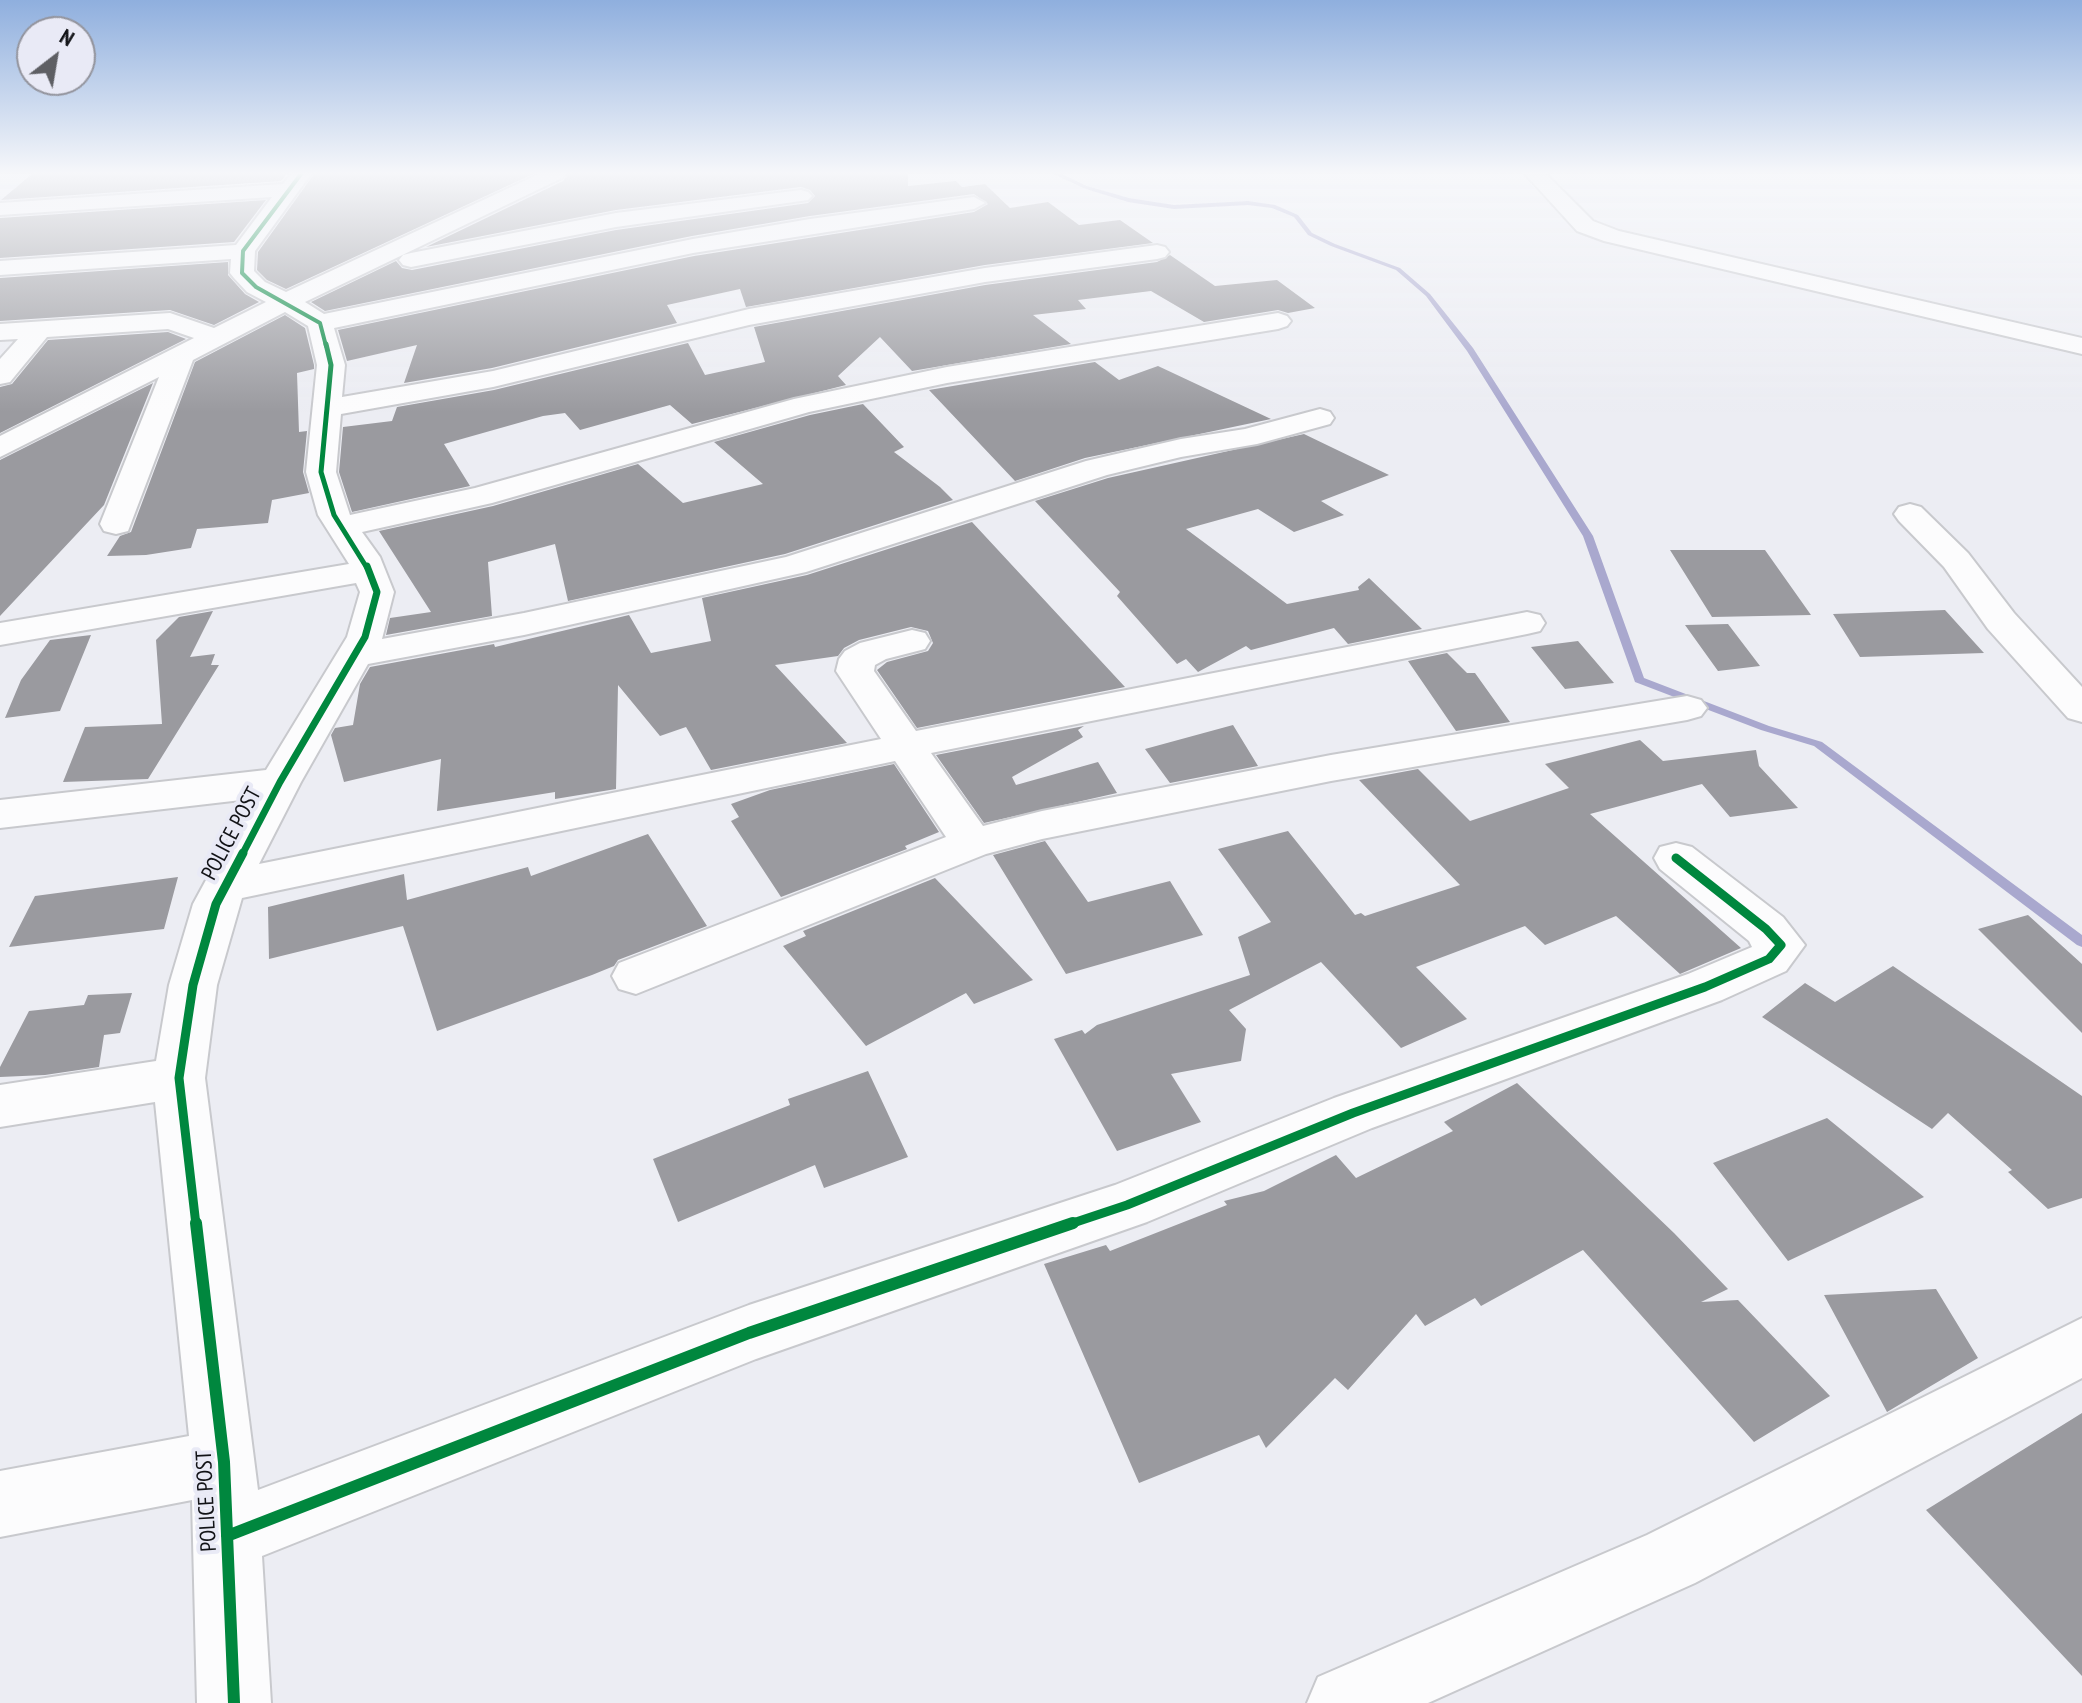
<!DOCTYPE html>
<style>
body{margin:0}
#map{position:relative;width:2082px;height:1703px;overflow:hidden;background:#ecedf3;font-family:"PT Sans Narrow",sans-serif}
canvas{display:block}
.north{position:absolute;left:16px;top:16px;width:80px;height:80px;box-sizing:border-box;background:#e9eaf6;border:2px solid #93949d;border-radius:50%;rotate:31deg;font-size:22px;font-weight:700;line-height:32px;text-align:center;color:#121317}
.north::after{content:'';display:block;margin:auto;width:28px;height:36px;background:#5e5f64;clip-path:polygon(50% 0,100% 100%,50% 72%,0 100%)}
</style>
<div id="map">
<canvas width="2082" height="1703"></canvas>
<div class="north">N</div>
</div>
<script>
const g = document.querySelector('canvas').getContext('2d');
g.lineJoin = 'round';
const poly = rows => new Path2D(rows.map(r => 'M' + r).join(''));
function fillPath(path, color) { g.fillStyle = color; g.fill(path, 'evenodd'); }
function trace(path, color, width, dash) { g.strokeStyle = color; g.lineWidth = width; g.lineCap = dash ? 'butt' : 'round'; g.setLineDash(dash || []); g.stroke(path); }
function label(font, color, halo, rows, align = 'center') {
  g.font = font + ' "PT Sans Narrow",sans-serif'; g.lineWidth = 8; g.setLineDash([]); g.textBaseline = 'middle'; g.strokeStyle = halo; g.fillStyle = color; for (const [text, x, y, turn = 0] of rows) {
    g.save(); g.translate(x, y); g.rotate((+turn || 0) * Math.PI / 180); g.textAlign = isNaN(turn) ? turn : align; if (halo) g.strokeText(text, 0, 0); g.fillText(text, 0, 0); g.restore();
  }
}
fillPath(poly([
 [1054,174,1061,174,1087,186,1129,198,1174,205,1248,201,1275,205,1298,215,1312,233,1335,244,1400,268,1430,294,1473,348,1593,536,1644,678,1769,726,1822,742,2082,935,2082,947,2077,945,1814,746,1761,730,1635,682,1583,536,1467,351,1426,296,1396,270,1331,246,1308,235,1294,217,1272,208,1248,205,1174,209,1128,202,1083,188,1054,174]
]), '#a9a8ce');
fillPath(poly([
 [32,174,287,174,281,181,1,200],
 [314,174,533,174,286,289,267,280,257,270,258,252],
 [568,174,908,174,908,186,956,181,962,187,985,184,1010,208,1048,202,1079,225,1120,220,1153,243,985,265,746,307,740,289,667,305,677,323,492,368,404,383,417,345,347,361,338,330,694,256,974,212,988,204,974,194,810,216,692,236,325,311,311,302,396,261,402,268,412,270,616,230,808,203,815,196,810,190,801,187,616,210,426,247,563,181],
 [266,200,234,242,0,258,0,218],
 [1170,255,1215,286,1277,280,1315,308,1288,313,1278,310,1204,322,1151,291,1078,300,1086,309,1033,315,1071,344,912,371,880,337,838,376,846,385,692,424,670,405,580,430,565,413,543,416,444,444,470,486,352,512,339,472,343,427,392,421,397,407,494,390,688,343,705,375,765,362,754,327,985,285,1157,262],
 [228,262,228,275,245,294,259,302,214,325,170,310,0,321,0,278],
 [285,315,305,328,314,365,314,369,297,373,299,432,307,431,303,472,309,493,272,500,268,523,197,529,191,548,146,555,107,556,120,536,131,532,195,362],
 [168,332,186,339,0,433,0,387,12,384,48,340],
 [1095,362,1119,380,1158,366,1271,419,1085,458,1015,481,929,390],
 [153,383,104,505,0,616,0,460],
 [863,404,904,447,894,452,940,487,953,500,785,554,568,601,555,544,488,562,492,616,386,635,390,618,431,612,379,531,493,506,638,464,683,503,763,484,714,442,810,415],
 [1304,434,1389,475,1321,501,1344,515,1294,532,1258,509,1186,529,1287,604,1359,590,1358,587,1369,578,1422,629,1348,644,1334,628,1251,650,1246,646,1198,672,1186,659,1177,664,1117,596,1120,592,1035,501,1108,478],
 [972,522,1125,687,917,728,877,670,887,662,928,651,933,643,928,631,911,627,859,640,844,648,838,656,775,665,847,743,711,770,686,727,660,736,618,685,616,789,555,799,555,792,437,811,441,759,344,782,331,735,335,728,353,725,360,684,370,667,494,644,495,647,629,615,651,653,711,641,702,598,807,575],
 [1670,550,1765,550,1811,615,1712,617],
 [1945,610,1984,653,1860,657,1833,614],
 [213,611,190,657,215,654,211,665,219,665,148,779,63,782,85,727,162,724,156,640,179,617],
 [1728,624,1760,666,1718,671,1685,625],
 [91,635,60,711,5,718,21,680,50,640],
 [1578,641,1614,683,1565,689,1531,647],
 [1447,653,1467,673,1475,673,1510,722,1456,731,1408,661],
 [1233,725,1258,766,1170,783,1145,749],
 [1084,726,1078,730,1083,737,1012,777,1016,785,1098,762,1117,793,984,823,936,755],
 [1640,740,1663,761,1756,750,1759,766,1798,808,1730,817,1702,784,1590,814,1741,948,1680,974,1616,916,1545,945,1525,926,1416,967,1467,1019,1401,1048,1321,962,1229,1010,1246,1029,1241,1061,1171,1074,1201,1122,1117,1151,1054,1039,1082,1030,1085,1034,1097,1025,1250,975,1238,937,1271,922,1218,849,1288,831,1355,915,1361,913,1365,916,1460,885,1359,780,1418,769,1470,821,1569,788,1545,764],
 [894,764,939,832,905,846,907,849,781,897,731,821,739,817,731,804,770,790],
 [648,834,707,926,618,960,614,966,592,975,437,1031,403,926,269,959,268,907,404,874,407,900,528,867,531,876],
 [1045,841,1088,902,1170,881,1203,935,1066,974,993,855],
 [178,877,164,929,9,947,35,896],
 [935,878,1033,980,974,1004,966,993,866,1046,783,946,806,936,803,931],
 [2028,915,2082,964,2082,1033,1978,929],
 [1893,966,2082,1096,2082,1198,2048,1209,2008,1172,2012,1170,1948,1113,1932,1129,1762,1017,1805,983,1835,1002],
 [132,993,120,1033,104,1035,99,1067,45,1075,0,1077,0,1067,29,1011,84,1005,88,995],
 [868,1071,908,1157,824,1188,815,1165,678,1222,653,1159,790,1105,788,1099],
 [1517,1083,1674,1233,1728,1289,1701,1302,1738,1300,1830,1396,1754,1442,1583,1250,1481,1306,1475,1298,1425,1326,1416,1314,1348,1390,1335,1378,1266,1448,1259,1435,1139,1483,1044,1264,1106,1245,1110,1251,1227,1205,1224,1201,1264,1191,1336,1155,1356,1178,1453,1131,1444,1122],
 [1827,1118,1924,1197,1788,1261,1713,1163],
 [1936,1289,1978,1358,1887,1412,1824,1295],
 [2082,1413,2082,1676,1926,1510]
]), '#9a9a9f');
const minor = poly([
 [291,174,311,174,255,251,254,271,265,282,286,292,539,174,565,174,562,178,305,302,324,314,693,239,810,219,974,197,985,203,974,209,693,253,334,328,345,365,342,397,493,371,749,309,985,268,1157,245,1165,247,1169,252,1165,257,1157,259,985,282,749,325,493,387,341,414,336,472,350,515,475,488,794,399,947,367,1278,313,1287,316,1291,321,1287,326,1278,329,947,383,809,412,492,503,362,532,380,557,394,592,382,639,524,613,786,557,1086,461,1181,439,1245,429,1320,409,1330,412,1334,418,1330,424,1257,444,1181,457,1107,475,806,572,524,635,368,664,301,782,259,864,881,739,836,671,839,659,845,651,860,643,912,630,925,633,930,641,925,649,886,659,875,665,874,671,916,731,1527,612,1540,615,1545,623,1540,631,1527,634,931,753,983,826,1042,811,1331,755,1687,696,1701,700,1707,708,1701,716,1687,720,1331,781,1042,839,986,854,636,994,619,989,612,976,619,963,946,837,895,761,242,898,217,985,205,1078,258,1490,749,1305,1115,1185,1334,1098,1688,974,1752,947,1749,941,1660,869,1654,858,1660,847,1676,843,1692,847,1783,917,1805,945,1786,971,1722,1000,1372,1128,1147,1222,756,1359,262,1556,271,1703,197,1703,192,1500,0,1537,0,1471,189,1436,155,1102,0,1127,0,1085,156,1061,169,985,193,904,250,799,0,828,0,800,266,770,347,637,360,592,356,583,0,645,0,623,349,564,318,515,306,472,317,365,308,326,285,312,193,360,128,531,116,534,104,531,100,524,159,377,0,457,0,436,194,338,168,329,47,337,10,382,0,384,0,359,18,339,0,340,0,324,170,313,214,328,266,302,247,292,234,278,230,273,231,259,0,275,0,261,236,245,272,197,0,215,0,203,283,184,291,174],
 [1525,174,1546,174,1593,221,1619,231,2082,338,2082,354,1604,241,1577,231,1525,174],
 [801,190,808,192,812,196,808,200,616,227,411,267,403,265,399,260,403,255,411,253,616,213,801,190],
 [1910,504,1921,507,1968,553,2014,613,2082,687,2082,722,2068,718,1988,629,1944,567,1899,521,1894,514,1899,507,1910,504],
 [2082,1318,2082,1378,1695,1583,1428,1703,1307,1703,1318,1677,1647,1535,2082,1318]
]);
trace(minor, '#c8c9cd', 4);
fillPath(minor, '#fcfcfd');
trace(poly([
 [301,174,243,251,242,273,256,287,320,323,326,346]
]), '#00873e', 4);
trace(poly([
 [326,344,331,365,321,472,334,515,367,568]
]), '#00873e', 5);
trace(poly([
 [242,855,280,782,365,637,377,592,367,566]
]), '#00873e', 7);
trace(poly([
 [196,1225,179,1078,193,985,216,904,243,853],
 [1067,1225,1127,1205,1353,1113,1705,987,1769,959,1781,945,1766,929,1676,858]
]), '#00873e', 9);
trace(poly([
 [196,1223,224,1462,234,1703],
 [227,1536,749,1333,1073,1223]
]), '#00873e', 12);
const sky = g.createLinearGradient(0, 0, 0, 412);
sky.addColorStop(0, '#8fafde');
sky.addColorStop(0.42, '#f6f7fa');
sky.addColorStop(1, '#f6f7fa00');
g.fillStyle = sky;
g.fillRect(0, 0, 2082, 412);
label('22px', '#121317', '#e9eaf6', [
 ["POLICE POST",232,834,-62],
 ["POLICE POST",207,1501,-93]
]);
</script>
